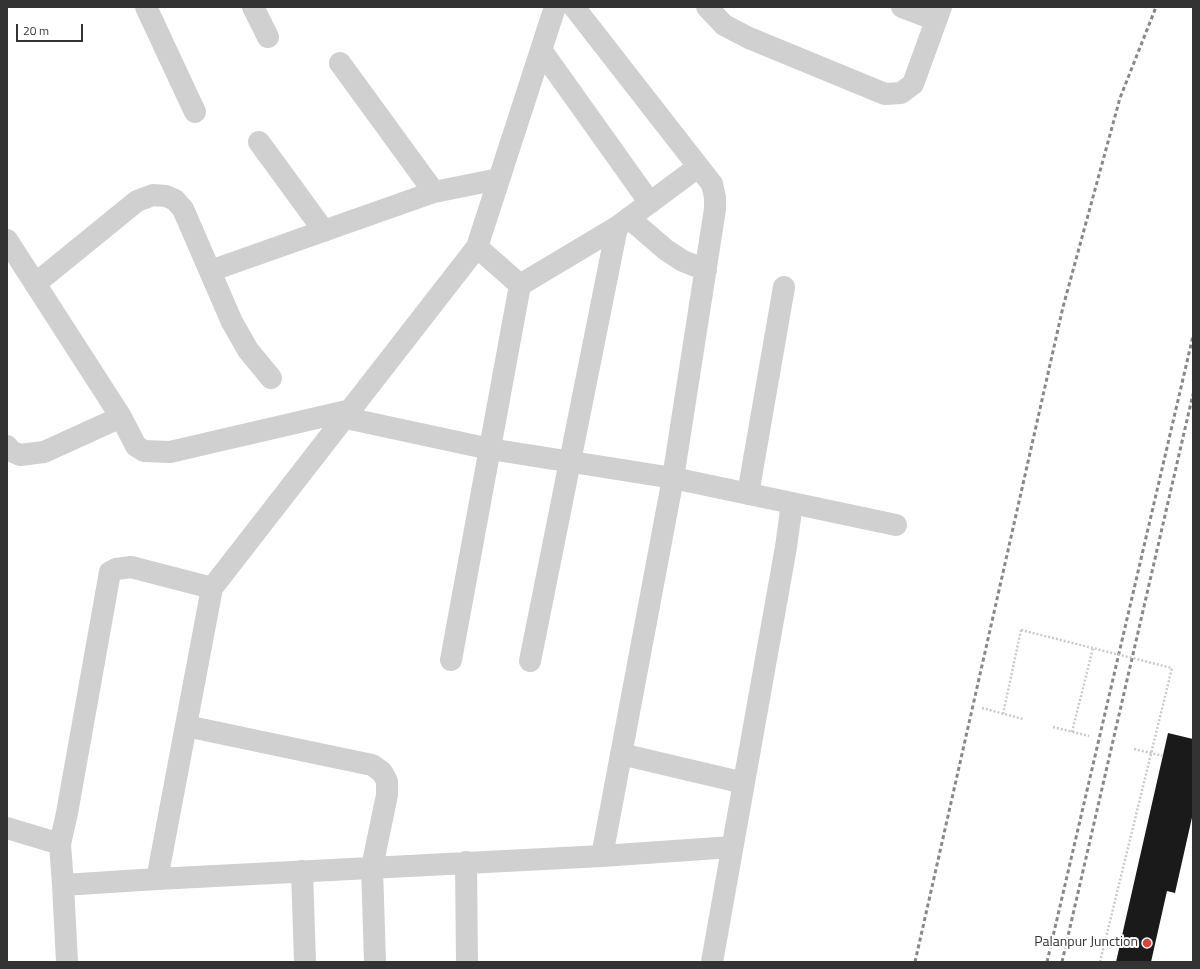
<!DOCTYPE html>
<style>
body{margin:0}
#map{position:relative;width:1200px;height:969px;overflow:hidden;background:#fff;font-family:"Titillium Web",sans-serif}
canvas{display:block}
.frame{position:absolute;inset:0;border:8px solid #333;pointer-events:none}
.scale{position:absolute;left:16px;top:24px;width:67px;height:18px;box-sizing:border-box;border:2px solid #333;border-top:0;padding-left:5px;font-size:12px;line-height:14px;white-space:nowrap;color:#333;-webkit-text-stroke:3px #fff;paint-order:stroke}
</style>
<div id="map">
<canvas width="1200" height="969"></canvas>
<div class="frame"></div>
<div class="scale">20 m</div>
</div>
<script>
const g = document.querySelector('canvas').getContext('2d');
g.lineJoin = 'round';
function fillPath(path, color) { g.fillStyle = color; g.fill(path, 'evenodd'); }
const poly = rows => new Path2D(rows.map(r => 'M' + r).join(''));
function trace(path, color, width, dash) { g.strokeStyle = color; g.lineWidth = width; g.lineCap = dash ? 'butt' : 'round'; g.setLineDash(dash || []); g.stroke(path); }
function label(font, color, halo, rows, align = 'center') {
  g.font = font + ' "Titillium Web",sans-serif'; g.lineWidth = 4; g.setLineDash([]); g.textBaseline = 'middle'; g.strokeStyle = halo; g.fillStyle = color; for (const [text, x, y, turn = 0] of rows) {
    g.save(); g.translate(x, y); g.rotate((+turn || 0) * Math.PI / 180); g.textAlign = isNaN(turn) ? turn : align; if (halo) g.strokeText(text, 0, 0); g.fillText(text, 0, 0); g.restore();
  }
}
fillPath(poly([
 [1168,733,1193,739,1193,813,1175,893,1167,891,1151,962,1116,962]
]), '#1a1a1a');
trace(poly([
 [982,708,1023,719],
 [1003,714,1021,630],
 [1053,727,1089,736],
 [1072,732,1093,648],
 [1134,749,1163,756],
 [1100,962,1172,668]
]), '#cacaca', 2.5, [2, 2]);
trace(poly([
 [146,7,195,112],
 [253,7,268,37],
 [574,7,712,184,715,197,715,209,673,478,792,503,786,547,712,962],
 [707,7,724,25,749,38,885,94,901,93,913,84,941,7],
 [902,7,936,20],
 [541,50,650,203],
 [340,63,434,192],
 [259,142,324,231],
 [629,218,666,250,683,261,706,270],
 [7,240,121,417,136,446,144,451,170,452,351,410],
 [477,247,520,285,617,227,698,167],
 [210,271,434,192,499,179],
 [35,284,137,201,153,195,166,196,175,200,183,209,232,322,248,350,271,378],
 [346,418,490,449,673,478,602,856],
 [7,446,11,451,20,455,44,452,121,417],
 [748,494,784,287],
 [792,503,896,525],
 [451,660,520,285],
 [530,661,617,227],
 [186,726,372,765,382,772,387,781,387,795,372,867,375,962],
 [621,754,744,783],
 [7,828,60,844],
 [466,862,467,962],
 [302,871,305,962],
 [157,879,602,856,732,847],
 [63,885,60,844,67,813,110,572,116,569,131,567,212,588],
 [67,962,63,885,157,879,212,588,477,247,555,7]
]), '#d0d0d0', 22);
trace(poly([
 [915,962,1063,307,1120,98,1156,7],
 [1047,962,1193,336],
 [1062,962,1193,394]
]), '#888', 3, [4, 3]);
trace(poly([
 [1021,630,1172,668]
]), '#cacaca', 2.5, [2, 2]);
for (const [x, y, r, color] of [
 [1147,943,5,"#dd4141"]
]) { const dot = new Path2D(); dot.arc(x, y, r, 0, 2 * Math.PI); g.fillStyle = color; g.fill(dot); trace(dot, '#fff', 1.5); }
label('14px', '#333', '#fff', [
 ["Palanpur Junction",1138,943]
], 'right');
</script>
